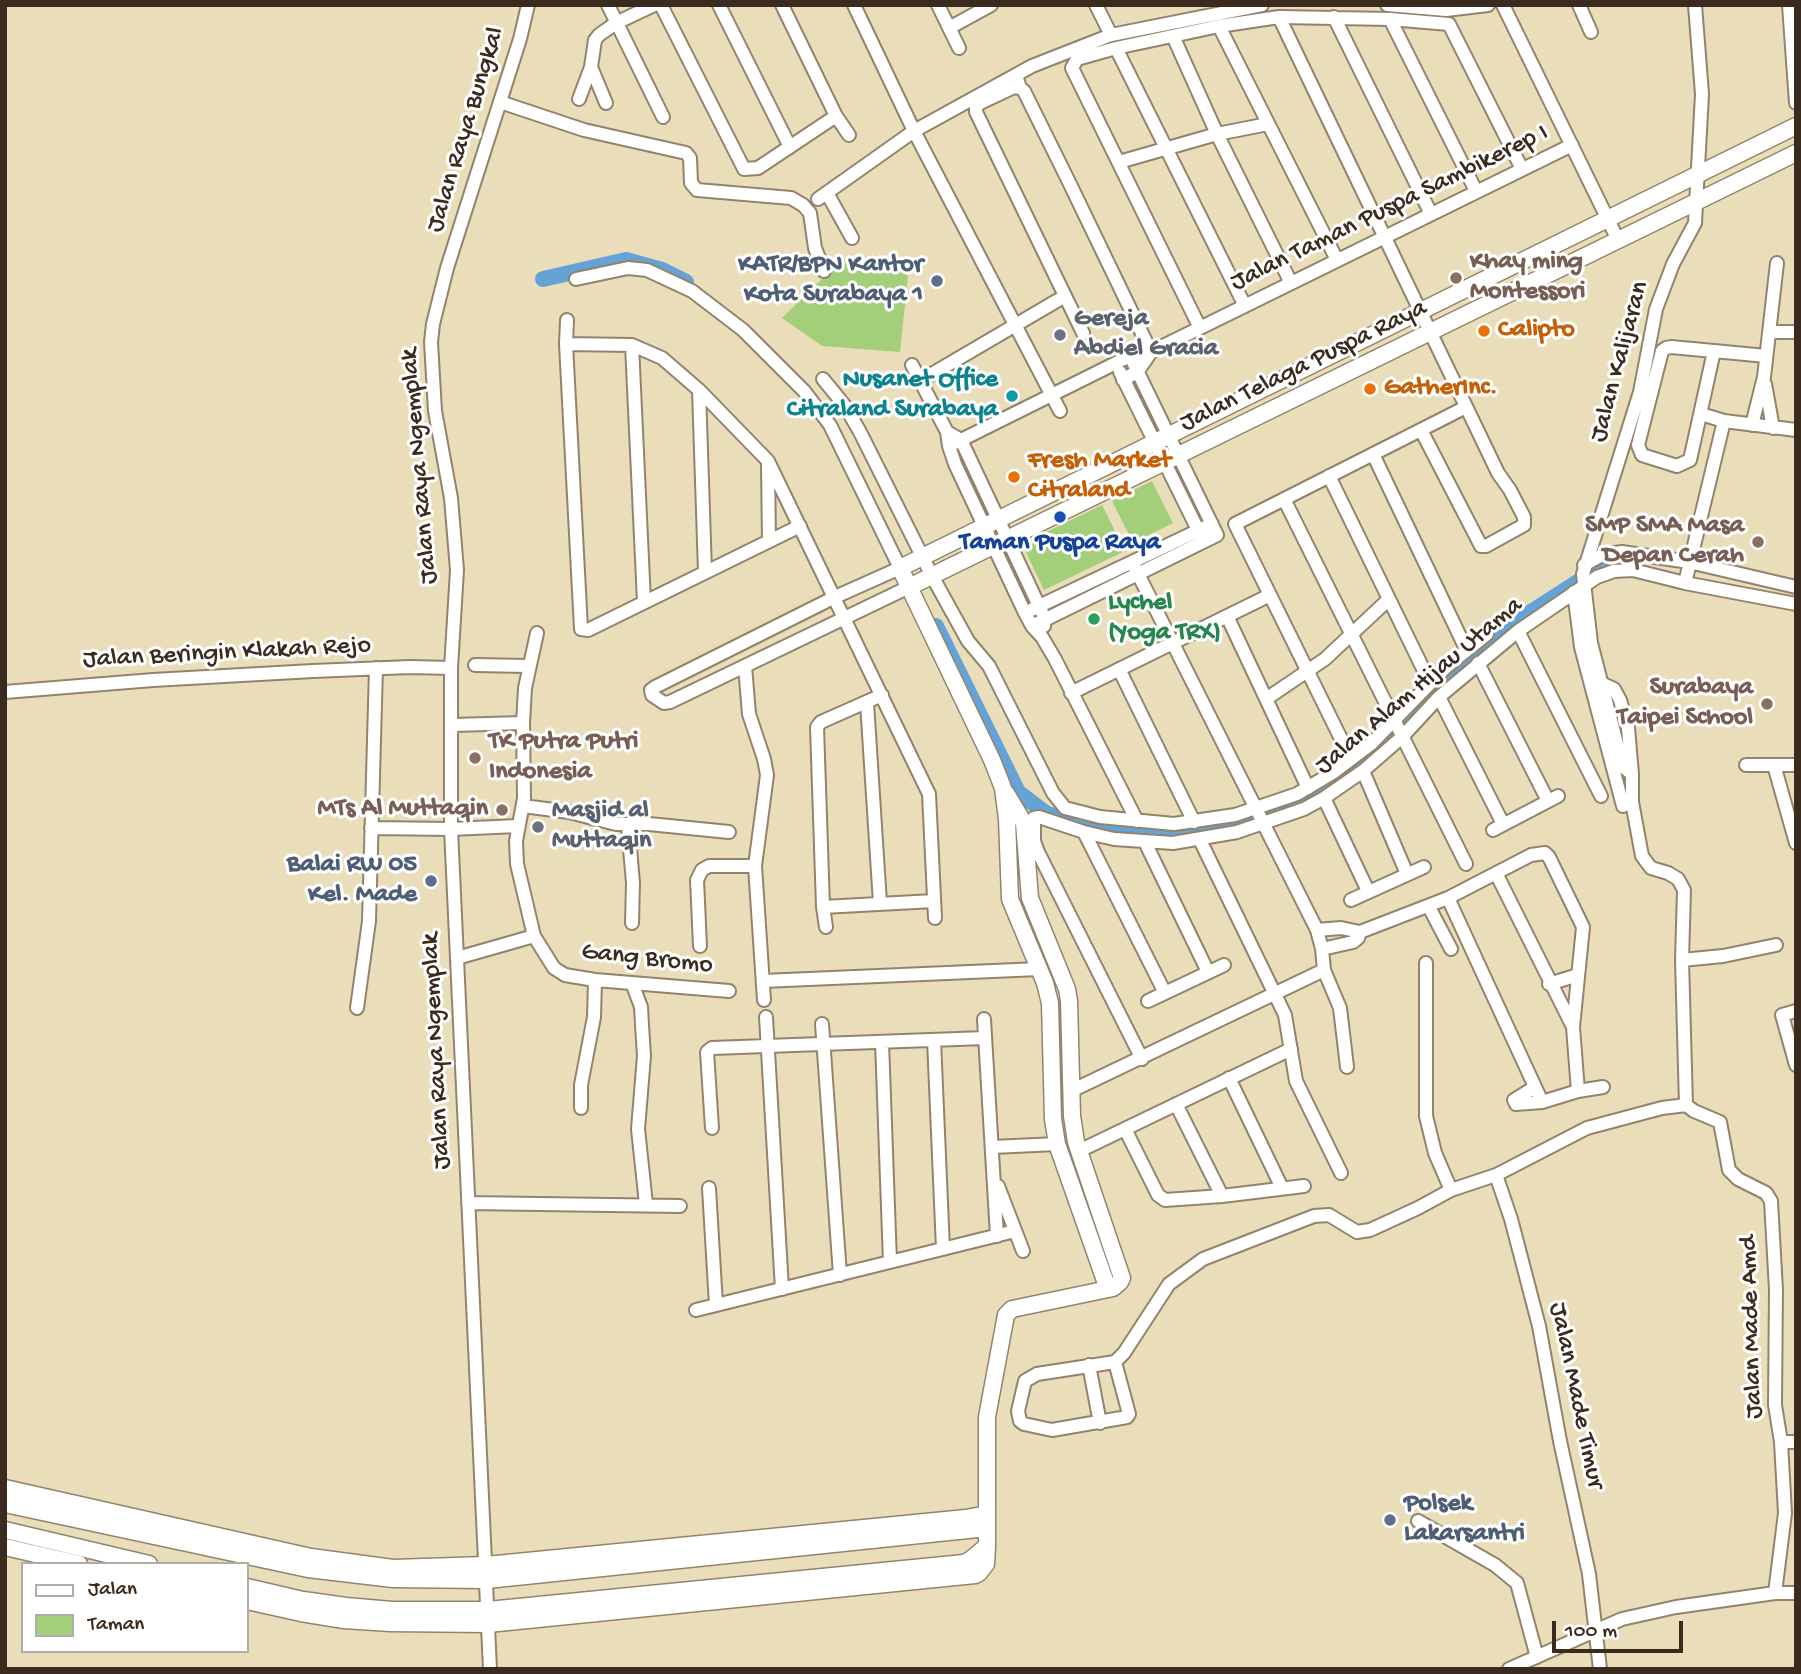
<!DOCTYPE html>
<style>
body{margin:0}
#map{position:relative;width:1801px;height:1674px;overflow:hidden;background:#eadeba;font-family:"Gochi Hand",sans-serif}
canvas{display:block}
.frame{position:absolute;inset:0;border:7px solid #3b2a1e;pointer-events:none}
.legend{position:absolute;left:21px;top:1562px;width:228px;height:91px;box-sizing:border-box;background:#fff;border:2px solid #b1aaa5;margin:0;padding:9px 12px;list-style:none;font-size:21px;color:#3b2a1e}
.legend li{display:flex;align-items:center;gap:14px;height:35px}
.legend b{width:35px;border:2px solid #b1aaa5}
.scale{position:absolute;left:1552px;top:1621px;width:131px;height:32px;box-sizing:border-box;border:4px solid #3b2a1e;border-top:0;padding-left:9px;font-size:21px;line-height:24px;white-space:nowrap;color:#3b2a1e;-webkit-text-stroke:5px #fff;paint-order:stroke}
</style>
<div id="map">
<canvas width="1801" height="1674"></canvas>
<div class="frame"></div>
<ul class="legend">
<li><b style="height:9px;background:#fff"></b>Jalan</li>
<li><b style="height:19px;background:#a3ce7a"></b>Taman</li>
</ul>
<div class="scale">100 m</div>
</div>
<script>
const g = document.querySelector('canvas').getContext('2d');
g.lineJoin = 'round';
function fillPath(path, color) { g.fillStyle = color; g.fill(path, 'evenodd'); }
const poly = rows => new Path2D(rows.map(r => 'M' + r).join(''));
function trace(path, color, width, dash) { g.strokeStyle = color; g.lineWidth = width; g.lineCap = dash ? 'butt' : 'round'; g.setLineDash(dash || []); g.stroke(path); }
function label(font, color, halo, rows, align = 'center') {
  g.font = font + ' "Gochi Hand",sans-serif'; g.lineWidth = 6; g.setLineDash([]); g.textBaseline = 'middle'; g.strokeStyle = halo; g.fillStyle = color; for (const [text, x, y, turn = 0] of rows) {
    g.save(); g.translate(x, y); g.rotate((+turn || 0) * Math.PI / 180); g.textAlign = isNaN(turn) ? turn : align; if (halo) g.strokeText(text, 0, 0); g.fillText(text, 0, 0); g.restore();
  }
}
fillPath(poly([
 [827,258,902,262,908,276,900,352,822,346,782,318,829,272],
 [1152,481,1173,523,1133,543,1112,501],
 [1102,505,1125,551,1044,590,1022,544]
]), '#a3ce7a');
trace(poly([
 [543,279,626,260,662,270,686,282],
 [936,626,1018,792,1047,814,1130,833,1194,831,1267,814,1331,782,1368,752],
 [1387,735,1454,669,1500,632,1598,569,1622,567]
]), '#65a3d7', 16);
const minor = poly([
 [608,5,663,117],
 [661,5,744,169,758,168,836,116],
 [719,5,790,147],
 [782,5,836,116,849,135],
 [854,5,914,131,1060,411],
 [938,5,959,48],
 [1096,5,1111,35],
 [1387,5,1446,10,1488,5],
 [1503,5,1618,240],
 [1579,5,1591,32],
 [1789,5,1796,103],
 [1279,17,1498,473,1510,490,1524,517,1524,525,1486,546,1481,546,1421,430],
 [1334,17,1431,214],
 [1390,19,1476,191],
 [1219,26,1337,260],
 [949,28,991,5],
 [1173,36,1217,134,1291,283],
 [1116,48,1245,306],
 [1016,75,1020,88,1024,91,1069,182,1151,352],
 [1020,88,1014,87,980,103,976,107,976,112,1083,333],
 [579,99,591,67],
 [500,102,584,130,686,153,690,158,691,183,697,190,791,198,803,205,810,213,815,248,824,271],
 [606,103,591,67,595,40,599,35,616,23,654,5],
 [1119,162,1217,134,1268,124],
 [827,193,852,238],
 [818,199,914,131,1032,66,1111,35,1262,5],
 [576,279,628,268,647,270,692,291,743,330,805,392,830,425,900,568,835,597,655,687,651,690,652,695,664,703,670,702,909,587],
 [567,320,566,344,581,629,588,630,800,526],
 [1200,328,1072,68,1077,59,1116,48,1219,26,1279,17,1390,19,1449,24,1522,169],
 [1770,332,1796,332],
 [566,344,632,345,662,358,699,390,768,461,929,794,935,918],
 [632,345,644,602],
 [1714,351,1690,460,1677,466,1642,455,1638,445,1662,351,1666,348,1671,347,1714,351,1766,356],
 [912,365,947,432,949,446,955,464,1025,613,1032,626,1042,637,1055,659,1137,821],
 [1120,372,1202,538],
 [823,379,845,406,860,432,932,576,968,641,989,666,1053,793,1065,808,1100,817,1174,824,1235,815,1297,794,1334,772,1371,744,1446,667,1487,634],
 [1123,380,1138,371,1151,352,1572,145],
 [920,381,1065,296],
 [1765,384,1773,428],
 [699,390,705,572],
 [1701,414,1724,421,1796,430],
 [1752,425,1764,377,1777,263],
 [947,432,961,440,969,457,1039,606,1045,619,1044,626],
 [955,443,1130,356,1137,355],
 [1373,454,1466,649],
 [768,465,769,541],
 [1329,476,1430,683],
 [1284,499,1466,864],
 [1132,562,1317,930,1322,949,1324,970,1340,1008,1347,1067],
 [1584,565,1602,555,1622,552,1689,562,1796,587],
 [1685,583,1724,421],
 [1574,592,1581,647,1623,806],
 [1031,610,1212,524],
 [1227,616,1308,788],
 [1032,626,1217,535,1130,356],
 [1518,631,1601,796],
 [1478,663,1548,801],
 [475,665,528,666],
 [745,666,749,714,764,759,767,775,755,866,764,1000],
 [1119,669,1194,822],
 [1601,683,1614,689,1620,700,1628,728,1632,774],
 [5,692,153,680,313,671,410,667,451,668],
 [1071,693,1270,595],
 [1439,697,1503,824],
 [1266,699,1325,659,1389,599],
 [867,703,880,903],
 [523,723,525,688,537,633],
 [452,725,523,723,524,798,516,841,517,864,534,936,554,968,565,975,595,980,729,991],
 [1351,759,1235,524,1466,407],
 [1746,765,1796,765],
 [1774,765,1796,843],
 [1363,771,1407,874],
 [1324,798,1368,891],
 [523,806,569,812,616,824,649,824,729,832],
 [628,826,633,883,632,923],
 [371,828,451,829,518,826],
 [1493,830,1558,796],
 [1084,832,1165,993],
 [1200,840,1285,1015,1296,1081,1341,1173],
 [1145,842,1208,972],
 [1496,873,1573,1027,1578,1091],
 [1448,898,1542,1102],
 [1351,900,1424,867],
 [823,907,934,901],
 [1429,907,1451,949],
 [826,927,823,907,817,727,821,722,882,695],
 [1317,930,1341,928,1360,932,1448,898,1531,855,1545,853,1549,857,1583,927,1573,1027],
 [700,946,697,880,702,870,709,866,755,866],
 [1322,949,1353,942,1358,938,1360,932],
 [457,958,534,936],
 [1682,960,1723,956,1776,945],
 [1426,963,1426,1116,1435,1153,1451,1190],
 [763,981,1039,969],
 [632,983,641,1007,642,1025,644,1056,638,1129,646,1204],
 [1549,984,1578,975],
 [1148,1001,1224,965],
 [357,1008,369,921,376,668],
 [1796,1011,1782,1015,1796,1065],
 [766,1017,782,1289],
 [984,1019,997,1236],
 [822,1024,840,1275],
 [934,1040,943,1249],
 [882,1042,890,1262],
 [1142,1059,1038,852,1034,841,1034,818,1039,817,1084,832,1114,839,1173,843,1237,832,1304,809,1324,798,1363,771,1402,737,1439,697,1518,631,1597,577,1614,571,1633,570,1685,583,1796,604],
 [1229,1078,1282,1188],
 [1535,1087,1514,1100,1516,1104,1542,1102,1578,1091,1603,1087],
 [1071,1091,1324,970],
 [1176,1104,1222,1196],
 [1686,1105,1682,960,1684,890,1678,879,1668,873,1651,868,1642,856,1632,802,1632,774,1623,767,1591,643,1583,574,1640,392,1656,309,1673,264,1695,223,1702,94,1695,5],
 [1686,1105,1694,1111,1720,1122,1729,1170,1738,1179,1766,1193,1771,1201,1776,1290,1775,1405,1781,1442,1785,1513,1775,1593],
 [581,1108,581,1085,594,1017,595,980],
 [712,1128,707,1052,712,1048,985,1038],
 [1125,1129,1158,1195,1165,1200,1222,1196,1304,1186],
 [992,1147,1057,1144],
 [1079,1151,1291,1049],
 [1496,1175,1511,1219,1539,1326,1560,1441,1589,1574,1600,1669],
 [998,1186,1023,1251],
 [709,1188,716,1305],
 [468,1203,680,1206],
 [696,1310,1015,1231],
 [1115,1362,1129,1414,1127,1417,1052,1430,1024,1424,1020,1421,1018,1411,1025,1381,1037,1374,1115,1362,1124,1353,1169,1284,1203,1259,1314,1216,1329,1215,1357,1232,1370,1230,1418,1208,1451,1190,1496,1175,1587,1128,1662,1108,1686,1105],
 [1089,1365,1100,1423],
 [1781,1442,1796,1442],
 [1418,1521,1495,1565,1517,1583,1537,1657],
 [490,1669,451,829,451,668,457,570,451,498,435,411,431,342,433,324,447,268,520,39,528,5],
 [1509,1669,1622,1619,1676,1607,1775,1593,1796,1593]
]);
const major = poly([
 [909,587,1796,153],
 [1108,1289,1057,1144,1053,1119,1050,1003,1045,983,1010,899,1007,819,1003,788,992,760,900,568,1796,126],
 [5,1488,311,1557,393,1568,486,1565,966,1518,987,1514],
 [5,1504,308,1569,393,1579,487,1580,987,1528],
 [5,1530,149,1564],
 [5,1547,79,1564],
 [247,1587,303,1600,346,1606,392,1610,488,1610,964,1563,970,1560,987,1546],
 [247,1601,301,1613,344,1620,390,1623,488,1624,975,1575,979,1573,986,1564,987,1546,987,1417,1006,1315,1012,1309,1113,1288,1120,1282,1122,1278,1076,1142,1072,1116,1069,1001,1067,989,1030,898,1024,823,1006,793]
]);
trace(minor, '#92846c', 16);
trace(major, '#92846c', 19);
trace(minor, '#fff', 12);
trace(major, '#fff', 16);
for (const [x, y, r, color] of [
 [1456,278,7,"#8d6e63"],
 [937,281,7,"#5c6f8a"],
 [1484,331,7,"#e8710a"],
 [1060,335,7,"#6b7280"],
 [1370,389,7,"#e8710a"],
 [1012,396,7,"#0f9aa8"],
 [1014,477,7,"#e8710a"],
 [1060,517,7,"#1a4fb4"],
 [1758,542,7,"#8d6e63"],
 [1094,619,7,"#2e9e5b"],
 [1767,704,7,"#8d6e63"],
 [475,758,7,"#8d6e63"],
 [502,810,7,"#8d6e63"],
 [538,827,7,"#6b7280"],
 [431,881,7,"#5c6f8a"],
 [1390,1520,7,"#5c6f8a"]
]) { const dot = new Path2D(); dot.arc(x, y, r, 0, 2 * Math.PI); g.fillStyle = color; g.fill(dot); trace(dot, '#fff', 2.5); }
label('26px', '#3b2a1e', '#fff', [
 ["Jalan Raya Bungkal",467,130,-73],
 ["Jalan Taman Puspa Sambikerep I",1390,209,-26],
 ["Jalan Kalijaran",1621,362,-75],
 ["Jalan Telaga Puspa Raya",1304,367,-26],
 ["Jalan Raya Ngemplak",421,466,-95],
 ["Jalan Beringin Klakah Rejo",227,654,-3],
 ["Jalan Alam Hijau Utama",1420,687,-40],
 ["Gang Bromo",647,960,6],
 ["Jalan Raya Ngemplak",438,1051,-93],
 ["Jalan Made Amd",1753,1327,-92],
 ["Jalan Made Timur",1575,1396,78]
]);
label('bold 26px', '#785e54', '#fff', [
 ["Khay ming",1470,263,"left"],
 ["Montessori",1470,293,"left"],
 ["SMP SMA Masa",1744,527],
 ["Depan Cerah",1744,557],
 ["Surabaya",1753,689],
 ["Taipei School",1753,719],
 ["TK Putra Putri",489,743,"left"],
 ["Indonesia",489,773,"left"],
 ["MTs Al Muttaqin",488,810]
], 'right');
label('bold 26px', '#4e5e75', '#fff', [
 ["KATR/BPN Kantor",923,266],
 ["Kota Surabaya 1",923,296],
 ["Balai RW 05",417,866],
 ["Kel. Made",417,896],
 ["Polsek",1404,1505,"left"],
 ["Lakarsantri",1404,1535,"left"]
], 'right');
label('bold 26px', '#5b616d', '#fff', [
 ["Gereja",1074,320],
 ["Abdiel Gracia",1074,350],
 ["Masjid al",552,812],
 ["Muttaqin",552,842]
], 'left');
label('bold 26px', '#c56008', '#fff', [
 ["Calipto",1498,331],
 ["GatherInc.",1384,389],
 ["Fresh Market",1028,462],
 ["Citraland",1028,492]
], 'left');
label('bold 26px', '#0d838f', '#fff', [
 ["Nusanet Office",998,381],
 ["Citraland Surabaya",998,411]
], 'right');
label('bold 26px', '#164399', '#fff', [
 ["Taman Puspa Raya",1060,544]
]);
label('bold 26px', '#27864d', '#fff', [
 ["Lychel",1108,604],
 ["(Yoga TRX)",1108,634]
], 'left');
</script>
